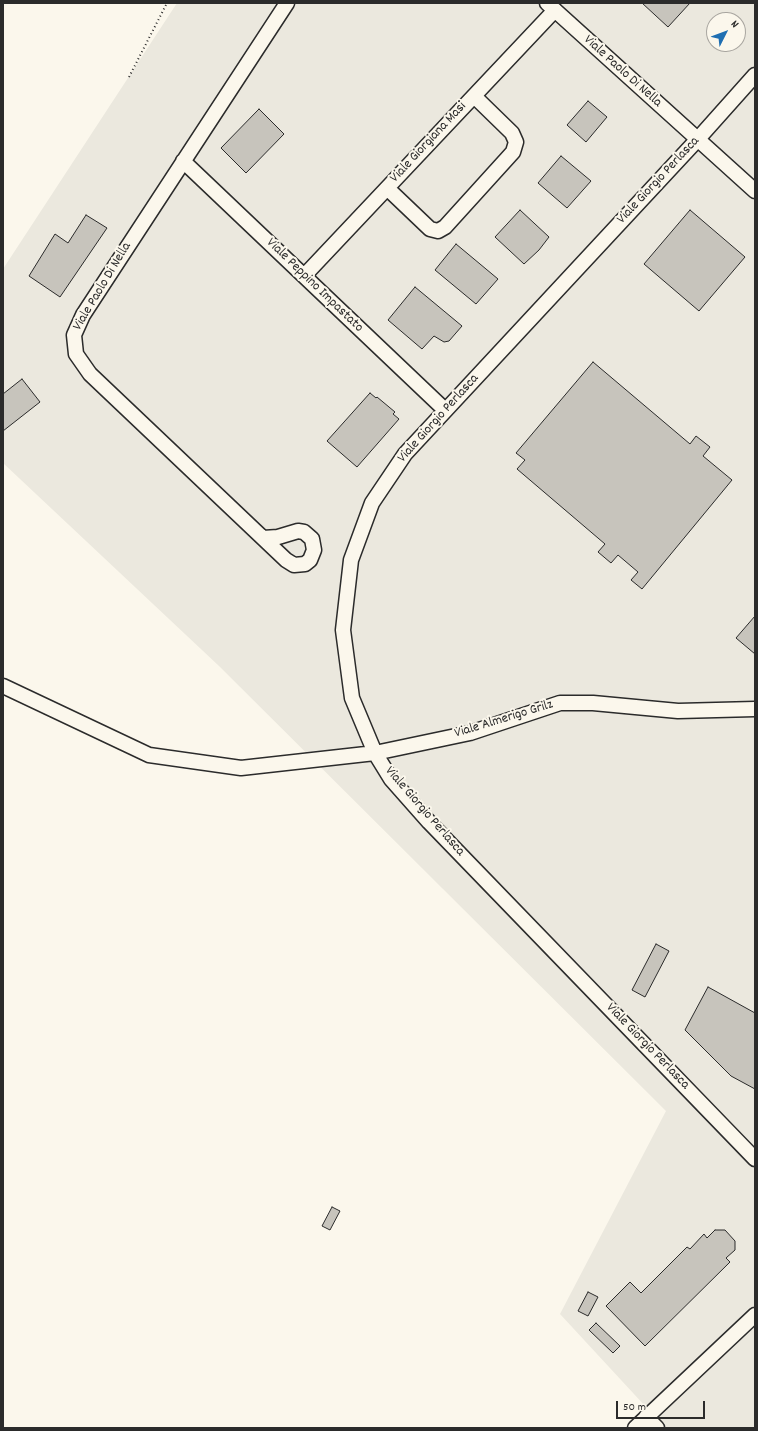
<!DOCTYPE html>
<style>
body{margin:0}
#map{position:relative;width:758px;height:1431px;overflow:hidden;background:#fbf7ec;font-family:Dekko,sans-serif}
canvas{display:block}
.frame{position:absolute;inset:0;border:4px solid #2b2b2b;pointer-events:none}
.north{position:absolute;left:706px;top:12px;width:40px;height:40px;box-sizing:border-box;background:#fbf7ec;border:1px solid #a8a59f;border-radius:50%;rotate:48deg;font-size:11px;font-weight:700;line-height:16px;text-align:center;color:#2b2b2b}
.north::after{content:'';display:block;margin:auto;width:14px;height:18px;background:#1f6fb2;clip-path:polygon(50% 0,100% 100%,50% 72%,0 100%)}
.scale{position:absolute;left:616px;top:1401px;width:89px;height:18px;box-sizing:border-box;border:2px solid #2b2b2b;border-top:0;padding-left:5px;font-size:12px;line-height:14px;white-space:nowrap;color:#2b2b2b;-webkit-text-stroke:3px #fbf7ec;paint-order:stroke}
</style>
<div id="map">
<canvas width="758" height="1431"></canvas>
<div class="frame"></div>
<div class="north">N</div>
<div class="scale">50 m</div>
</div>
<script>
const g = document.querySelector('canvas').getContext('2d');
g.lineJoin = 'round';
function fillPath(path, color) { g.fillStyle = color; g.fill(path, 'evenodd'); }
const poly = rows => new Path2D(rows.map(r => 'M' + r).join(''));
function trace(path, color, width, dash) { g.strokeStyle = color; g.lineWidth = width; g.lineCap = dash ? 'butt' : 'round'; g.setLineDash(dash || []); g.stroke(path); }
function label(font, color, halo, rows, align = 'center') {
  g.font = font + ' Dekko,sans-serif'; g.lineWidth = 4; g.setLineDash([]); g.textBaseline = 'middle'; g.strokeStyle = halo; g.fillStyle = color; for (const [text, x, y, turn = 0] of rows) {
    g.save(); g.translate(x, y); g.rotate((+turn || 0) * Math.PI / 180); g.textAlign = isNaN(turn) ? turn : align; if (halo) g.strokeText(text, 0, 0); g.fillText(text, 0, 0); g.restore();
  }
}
fillPath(poly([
 [177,3,755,3,755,1428,650,1428,658,1420,560,1314,666,1111,219,666,3,463,3,269],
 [714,20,738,20,738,44,714,44]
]), '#ebe8de');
const building = poly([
 [642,3,690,3,668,27,642,3],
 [588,101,607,117,586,142,567,125,588,101],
 [259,109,284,134,246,173,221,148,259,109],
 [561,156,591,181,567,208,538,183,561,156],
 [520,210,549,237,539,250,524,264,495,237,520,210],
 [690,210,745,257,699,311,644,264,690,210],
 [86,215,107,228,60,297,29,276,55,234,68,243,86,215],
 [456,244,498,279,476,304,435,270,456,244],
 [415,287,462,326,449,341,444,342,434,336,422,349,388,320,415,287],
 [593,362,690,444,696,436,710,447,703,456,732,480,642,589,631,580,638,572,618,555,611,563,598,552,605,544,517,469,525,460,516,453,593,362],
 [22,379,40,402,3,431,3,394,22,379],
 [370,393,376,398,377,397,395,412,393,414,399,419,357,467,327,441,370,393],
 [755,616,755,654,736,638,755,616],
 [656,944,669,951,645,997,632,990,656,944],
 [708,987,755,1013,755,1089,731,1076,685,1030,708,987],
 [332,1207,340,1211,330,1230,322,1226,332,1207],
 [715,1230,725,1230,735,1241,735,1250,726,1258,730,1262,645,1346,606,1306,630,1282,641,1293,687,1247,690,1249,704,1234,707,1238,715,1230],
 [588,1292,598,1297,588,1316,578,1311,588,1292],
 [596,1323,620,1346,613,1353,589,1330,596,1323]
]);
fillPath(building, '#c7c4bc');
trace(building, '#2b2b2b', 1);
const minor = poly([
 [547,3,755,191],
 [755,75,697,140,405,454,372,503,351,560,343,630,352,698,375,753,391,779,429,822,755,1159],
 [183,161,445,410],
 [387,188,430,229,438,231,445,227,513,152,516,142,512,133,474,96],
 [304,276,555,10],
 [263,538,278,537,298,531,304,532,312,539,314,550,310,560,305,564,294,565,286,560,90,374,76,354,74,335,83,315,287,3],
 [3,686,149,755,241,768,375,753,470,733,560,703,593,703,678,711,755,709],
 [646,1417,657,1428],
 [635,1428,755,1315]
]);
trace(minor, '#2b2b2b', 17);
trace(poly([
 [129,77,167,3]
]), '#2b2b2b', 2, [1, 3]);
trace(minor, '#fbf7ec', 14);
label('14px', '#2b2b2b', '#fbf7ec', [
 ["Viale Paolo Di Nella",622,72,42],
 ["Viale Giorgiana Masi",429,143,-47],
 ["Viale Giorgio Perlasca",659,181,-47],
 ["Viale Peppino Impastato",314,286,44],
 ["Viale Paolo Di Nella",103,287,-59],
 ["Viale Giorgio Perlasca",439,419,-48],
 ["Viale Almerigo Grilz",504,720,-17],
 ["Viale Giorgio Perlasca",424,812,49],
 ["Viale Giorgio Perlasca",647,1047,46]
]);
</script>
